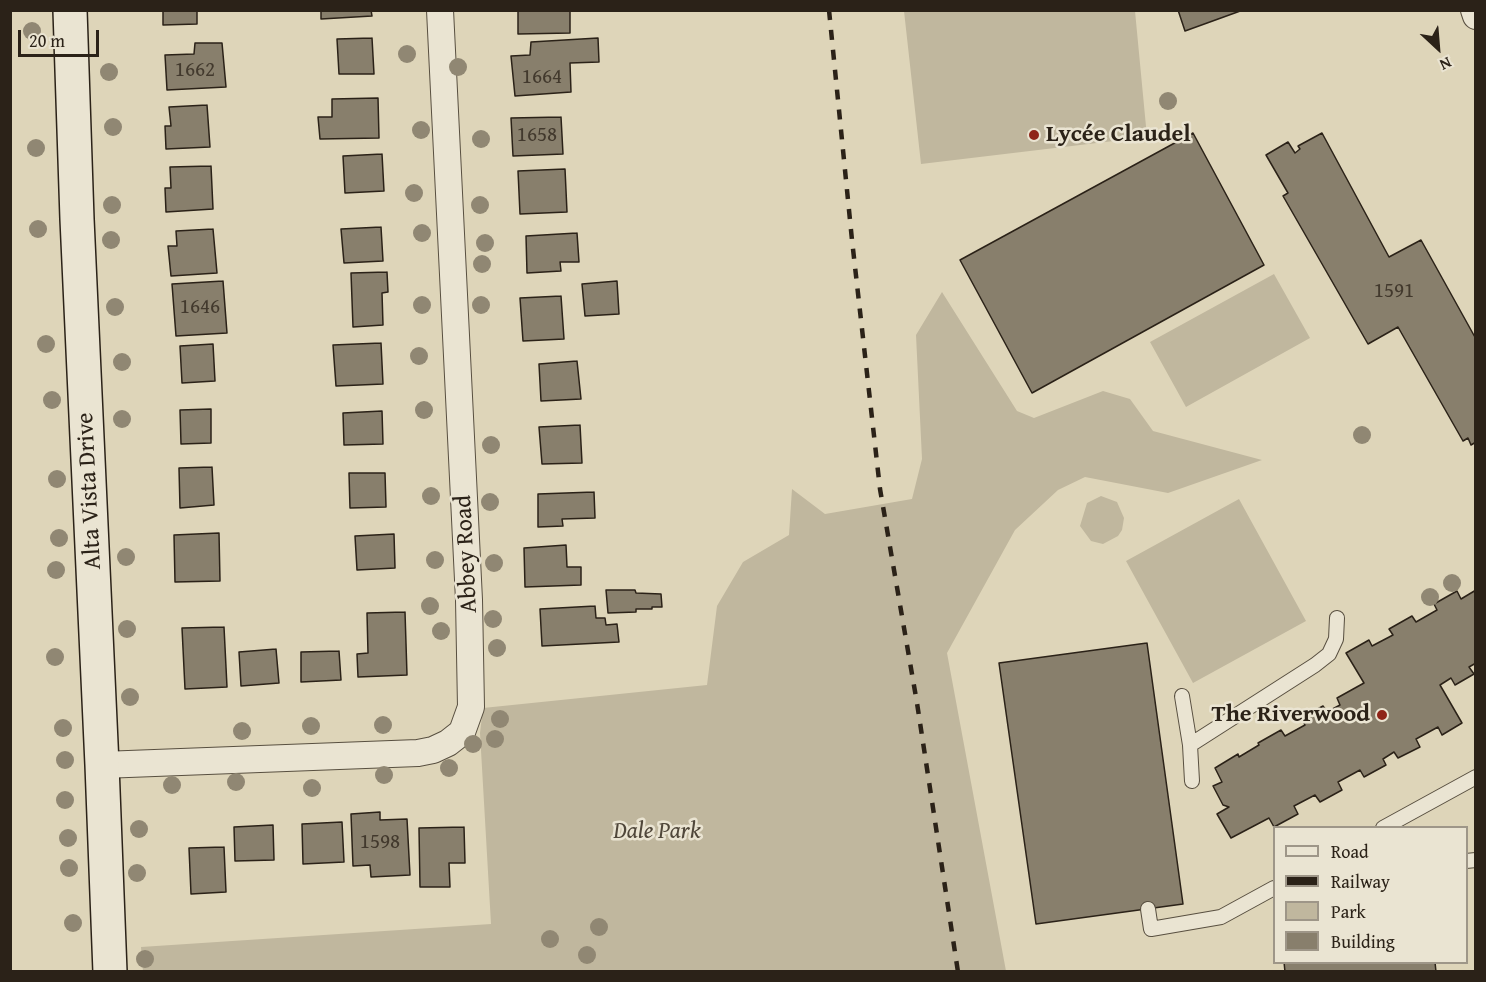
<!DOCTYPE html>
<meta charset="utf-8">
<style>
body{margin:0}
#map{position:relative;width:1486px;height:982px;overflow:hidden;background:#ded5b9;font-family:"Gentium Book Plus",serif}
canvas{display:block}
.frame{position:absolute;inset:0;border:12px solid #2b2218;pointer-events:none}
.legend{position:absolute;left:1273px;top:826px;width:195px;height:138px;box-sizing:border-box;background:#eae4d2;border:2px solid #9e9688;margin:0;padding:8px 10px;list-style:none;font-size:18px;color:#2b2218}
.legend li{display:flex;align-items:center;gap:12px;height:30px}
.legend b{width:30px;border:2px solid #9e9688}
.north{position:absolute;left:1408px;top:18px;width:60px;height:60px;-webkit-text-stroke:4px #eae4d2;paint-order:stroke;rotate:154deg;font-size:16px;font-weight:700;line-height:24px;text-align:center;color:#2b2218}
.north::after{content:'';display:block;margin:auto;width:21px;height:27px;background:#2b2218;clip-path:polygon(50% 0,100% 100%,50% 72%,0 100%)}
.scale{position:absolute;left:18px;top:30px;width:81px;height:27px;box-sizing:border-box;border:3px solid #2b2218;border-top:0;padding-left:8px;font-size:18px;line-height:21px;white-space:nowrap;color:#2b2218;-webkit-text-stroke:4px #eae4d2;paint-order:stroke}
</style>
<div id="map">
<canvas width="1486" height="982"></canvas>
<div class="frame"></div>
<ul class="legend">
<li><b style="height:8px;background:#eae4d2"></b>Road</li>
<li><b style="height:8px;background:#2b2218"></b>Railway</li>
<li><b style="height:16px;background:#c0b79e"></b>Park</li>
<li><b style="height:16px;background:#887f6c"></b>Building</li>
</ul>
<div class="north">N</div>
<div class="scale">20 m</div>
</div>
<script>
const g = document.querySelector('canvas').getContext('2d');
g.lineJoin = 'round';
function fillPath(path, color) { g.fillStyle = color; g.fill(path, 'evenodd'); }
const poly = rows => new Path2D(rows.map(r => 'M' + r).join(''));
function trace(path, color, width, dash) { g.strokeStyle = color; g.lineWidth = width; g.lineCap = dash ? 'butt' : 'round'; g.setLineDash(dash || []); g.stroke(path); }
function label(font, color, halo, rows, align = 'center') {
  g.font = font + ' "Gentium Book Plus",serif'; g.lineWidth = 5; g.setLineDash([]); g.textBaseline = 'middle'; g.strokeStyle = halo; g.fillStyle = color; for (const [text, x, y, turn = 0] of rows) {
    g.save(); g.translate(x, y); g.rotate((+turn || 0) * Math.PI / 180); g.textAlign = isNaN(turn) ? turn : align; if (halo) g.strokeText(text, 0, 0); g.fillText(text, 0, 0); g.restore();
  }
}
fillPath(poly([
 [904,11,1135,11,1147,137,921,164],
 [1274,274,1310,338,1186,407,1150,342],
 [942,292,1017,411,1034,418,1103,391,1130,399,1153,431,1262,460,1168,493,1085,477,1058,490,1015,530,947,653,1006,971,143,972,141,947,491,924,480,733,483,708,707,685,717,606,743,562,789,535,792,489,825,514,912,499,922,459,916,335],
 [1101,496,1117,502,1124,518,1122,530,1118,536,1103,544,1091,541,1080,526,1087,503],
 [1239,499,1306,621,1193,683,1126,561]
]), '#c0b79e');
const building = poly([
 [163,10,197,10,197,24,163,25,163,10],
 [321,10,371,10,372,16,321,19,321,10],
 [518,10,570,10,570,33,518,34,518,10],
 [1178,10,1243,10,1185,31,1178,10],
 [372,38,374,74,339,74,337,39,372,38],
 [598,38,599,62,570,63,571,92,515,96,511,56,530,55,531,42,598,38],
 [195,43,222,43,226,87,167,90,165,55,194,54,195,43],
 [378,98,379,138,320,139,318,117,332,117,332,99,378,98],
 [207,105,210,147,166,149,165,126,171,126,169,107,207,105],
 [561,117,563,154,513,156,511,118,561,117],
 [1193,133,1264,265,1032,393,960,260,1193,133],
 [1322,133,1389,257,1421,240,1476,339,1476,442,1471,445,1468,438,1463,441,1398,327,1368,344,1283,196,1288,193,1266,155,1288,142,1295,153,1300,149,1298,146,1322,133],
 [382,154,384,191,345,193,343,156,382,154],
 [211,166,213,209,166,212,165,188,171,188,170,167,211,166],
 [565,169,567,212,520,214,518,171,565,169],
 [381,227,383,261,344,263,341,229,381,227],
 [213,229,217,273,171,276,168,246,177,246,176,231,213,229],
 [577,233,579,262,560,262,561,271,527,273,526,236,577,233],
 [387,272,388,292,382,293,383,325,353,327,351,273,387,272],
 [223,281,227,333,176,336,172,284,223,281],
 [617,281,619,314,585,316,582,284,617,281],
 [561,296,564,339,523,341,520,298,561,296],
 [381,343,383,384,336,386,333,345,381,343],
 [213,344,215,381,182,383,180,346,213,344],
 [577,361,581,399,541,401,539,364,577,361],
 [211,409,211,443,181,444,180,410,211,409],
 [382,411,383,444,344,445,343,413,382,411],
 [580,425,582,463,542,464,539,427,580,425],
 [212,467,214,505,180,508,179,468,212,467],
 [349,473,385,473,386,507,350,508,349,473],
 [594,492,595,518,562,519,563,526,538,527,538,494,594,492],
 [219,533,220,581,175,582,174,535,219,533],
 [394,534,395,568,357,570,355,536,394,534],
 [566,545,567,567,581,567,581,585,525,587,524,548,566,545],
 [606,590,635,590,636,593,661,594,662,607,652,607,652,609,636,609,636,612,608,613,606,590],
 [1476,590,1476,663,1469,667,1474,674,1455,685,1451,678,1440,685,1462,723,1442,735,1438,727,1416,739,1420,747,1398,758,1394,752,1383,759,1386,765,1364,777,1360,770,1338,782,1342,790,1320,802,1315,795,1294,806,1298,814,1274,827,1269,818,1231,838,1217,814,1229,807,1223,805,1213,786,1222,782,1215,768,1238,754,1239,757,1259,745,1258,743,1281,730,1285,736,1305,725,1301,718,1323,706,1327,712,1340,705,1337,698,1364,683,1346,653,1369,640,1372,646,1393,635,1389,629,1412,616,1416,622,1437,610,1434,604,1457,591,1461,599,1476,590],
 [595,606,596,618,605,618,606,625,617,624,619,642,542,646,540,609,595,606],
 [405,612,407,675,358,677,357,654,368,653,367,613,405,612],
 [224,627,227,687,185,689,182,628,224,627],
 [1147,643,1183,904,1036,924,999,663,1147,643],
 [276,649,279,683,241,686,239,652,276,649],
 [339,651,341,680,301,682,301,652,339,651],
 [380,812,380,820,407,819,410,875,371,877,370,865,353,866,351,814,380,812],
 [342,822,344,862,303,864,302,824,342,822],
 [273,825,274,860,235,861,234,827,273,825],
 [464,827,465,863,449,863,450,887,420,887,419,828,464,827],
 [224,847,226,892,191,894,189,848,224,847],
 [1284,962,1435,962,1436,972,1285,972,1284,962]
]);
fillPath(building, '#887f6c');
trace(building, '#2b2218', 1.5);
const lane = poly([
 [1182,696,1190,745],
 [1192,781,1190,745,1315,665,1329,654,1336,639,1337,618],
 [1383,828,1476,777],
 [1466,861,1476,860],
 [1148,909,1151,929,1221,917,1274,888]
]);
const street = poly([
 [1474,10,1476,16],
 [102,765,418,753,433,750,448,743,462,732,471,707,469,600,440,10]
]);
const secondary = poly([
 [70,10,77,219,102,765,110,972]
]);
trace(lane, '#584f40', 16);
trace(street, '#584f40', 28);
trace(secondary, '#2b2218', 36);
trace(lane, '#eae4d2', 14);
trace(street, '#eae4d2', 26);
trace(secondary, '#eae4d2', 33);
trace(poly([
 [829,10,852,240,880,489,917,703,958,972]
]), '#2b2218', 4.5, [10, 10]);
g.fillStyle = '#908773';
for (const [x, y] of [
 [32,31],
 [407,54],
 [458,67],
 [109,72],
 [1168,101],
 [113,127],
 [421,130],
 [481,139],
 [36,148],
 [414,193],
 [112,205],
 [480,205],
 [38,229],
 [422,233],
 [111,240],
 [485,243],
 [482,264],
 [422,305],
 [481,305],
 [115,307],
 [46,344],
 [419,356],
 [122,362],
 [52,400],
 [424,410],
 [122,419],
 [1362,435],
 [491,445],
 [57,479],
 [431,496],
 [490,502],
 [59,538],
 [126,557],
 [435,560],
 [494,563],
 [56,570],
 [1452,583],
 [1430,597],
 [430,606],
 [493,619],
 [127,629],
 [441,631],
 [497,648],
 [55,657],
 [130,697],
 [500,719],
 [383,725],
 [311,726],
 [63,728],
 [242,731],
 [495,739],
 [473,744],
 [65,760],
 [449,768],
 [384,775],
 [236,782],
 [172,785],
 [312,788],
 [65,800],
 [139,829],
 [68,838],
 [69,868],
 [137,873],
 [73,923],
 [599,927],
 [550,939],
 [587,955],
 [145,959]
]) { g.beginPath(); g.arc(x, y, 9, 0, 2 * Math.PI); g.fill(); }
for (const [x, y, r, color] of [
 [1034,135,6,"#8f2418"],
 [1382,715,6,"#8f2418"]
]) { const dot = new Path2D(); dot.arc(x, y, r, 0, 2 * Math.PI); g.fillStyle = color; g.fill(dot); trace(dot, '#eae4d2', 2); }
label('21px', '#42392d', null, [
 ["1662",195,71],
 ["1664",542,78],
 ["1658",537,136],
 ["1591",1394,292],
 ["1646",200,308],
 ["1598",380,843]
]);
label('bold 24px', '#2b2218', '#eae4d2', [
 ["Lycée Claudel",1046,135],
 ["The Riverwood",1370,715,"right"]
], 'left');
label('24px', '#2b2218', '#eae4d2', [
 ["Alta Vista Drive",90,491,-93],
 ["Abbey Road",467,554,-93]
]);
label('italic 24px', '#50473a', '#eae4d2', [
 ["Dale Park",657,832]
]);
</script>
